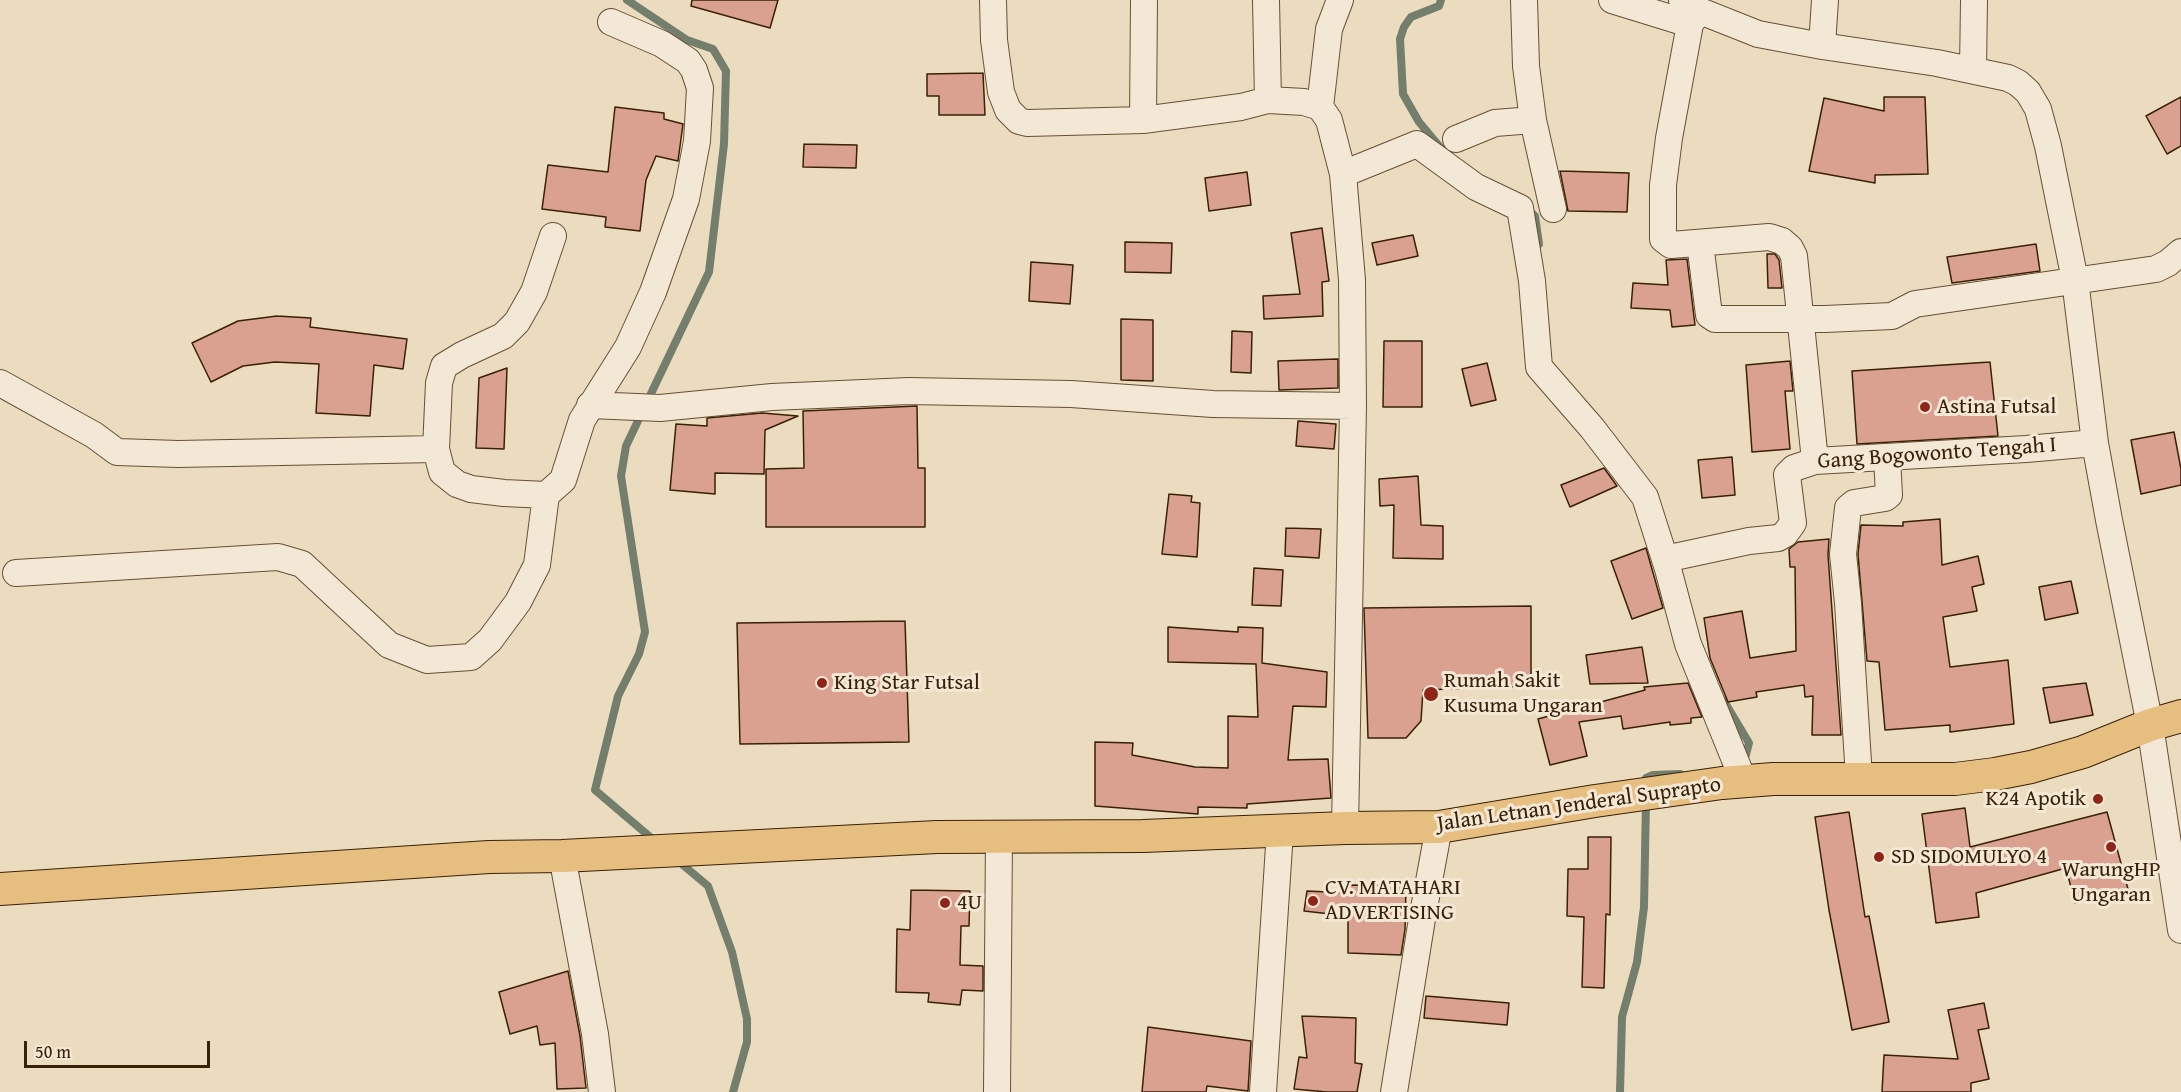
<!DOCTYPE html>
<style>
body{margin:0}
#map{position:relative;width:2181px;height:1092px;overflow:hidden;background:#ecdcbf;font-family:"Gentium Book Plus",serif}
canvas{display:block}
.scale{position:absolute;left:24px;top:1041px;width:186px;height:27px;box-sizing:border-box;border:3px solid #392106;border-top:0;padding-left:8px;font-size:18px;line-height:21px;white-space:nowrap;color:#392106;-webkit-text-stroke:4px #f3e8d5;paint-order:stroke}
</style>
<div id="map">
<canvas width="2181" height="1092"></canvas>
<div class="scale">50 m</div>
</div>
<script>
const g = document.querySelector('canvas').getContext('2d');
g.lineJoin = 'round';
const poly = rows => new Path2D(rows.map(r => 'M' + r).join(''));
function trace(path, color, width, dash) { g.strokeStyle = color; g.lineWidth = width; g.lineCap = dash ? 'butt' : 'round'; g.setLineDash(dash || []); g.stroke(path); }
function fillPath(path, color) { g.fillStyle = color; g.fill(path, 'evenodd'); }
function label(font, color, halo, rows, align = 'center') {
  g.font = font + ' "Gentium Book Plus",serif'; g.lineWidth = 6; g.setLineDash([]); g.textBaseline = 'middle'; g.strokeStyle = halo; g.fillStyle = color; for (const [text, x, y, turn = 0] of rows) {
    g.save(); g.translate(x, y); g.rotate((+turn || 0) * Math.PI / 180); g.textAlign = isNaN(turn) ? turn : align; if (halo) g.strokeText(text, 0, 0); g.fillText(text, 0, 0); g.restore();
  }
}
trace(poly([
 [627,0,687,40,713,49,726,71,724,144,709,272,626,446,621,476,645,632,639,654,618,696,595,790,656,842],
 [1440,147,1419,122,1403,94,1400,39,1404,27,1411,17,1439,6,1441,0],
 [1527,209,1535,216,1539,244],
 [1724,701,1749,743,1744,762],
 [1646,786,1646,778,1653,775,1680,774],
 [677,860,708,886,732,952,747,1019,747,1042,733,1092],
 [1620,1092,1622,1017,1637,962,1644,907,1646,801]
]), '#737e6d', 8);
const building = poly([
 [692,0,778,0,770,28,691,6,692,0],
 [983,73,985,115,939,115,939,96,927,96,927,74,983,73],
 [1884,97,1925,97,1928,174,1875,175,1875,183,1809,171,1824,98,1884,111,1884,97],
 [2181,97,2181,146,2167,154,2146,116,2181,97],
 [615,107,664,113,664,119,683,124,678,161,656,156,646,180,640,231,605,227,606,217,542,209,548,165,608,172,615,107],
 [804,144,857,145,856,168,803,167,804,144],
 [1560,171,1629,173,1627,212,1568,211,1560,171],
 [1247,172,1251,205,1209,211,1205,178,1247,172],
 [1322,228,1329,281,1322,282,1323,316,1264,319,1263,296,1300,294,1291,233,1322,228],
 [1413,235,1418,256,1377,265,1372,243,1413,235],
 [1125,242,1172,243,1171,273,1125,272,1125,242],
 [2036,244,2040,271,1952,283,1947,257,2036,244],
 [1767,254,1775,254,1779,260,1782,288,1768,288,1767,254],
 [1687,259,1695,325,1672,327,1670,310,1631,308,1633,283,1668,285,1666,260,1687,259],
 [1031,262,1073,265,1070,304,1029,301,1031,262],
 [277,316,311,318,310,327,407,339,403,369,374,365,370,416,316,413,319,364,275,362,243,366,211,382,192,343,238,321,277,316],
 [1121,319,1153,320,1153,381,1121,380,1121,319],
 [1232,331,1252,332,1251,373,1231,372,1232,331],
 [1384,341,1422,341,1422,407,1383,407,1384,341],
 [1338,359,1338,388,1279,390,1278,361,1338,359],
 [1790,361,1793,391,1785,391,1790,449,1752,452,1746,365,1790,361],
 [1990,362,1998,436,1857,444,1852,371,1990,362],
 [1487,363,1496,400,1471,406,1462,369,1487,363],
 [507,368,504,449,476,448,479,378,507,368],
 [917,406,918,468,925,468,925,527,766,527,766,469,804,468,803,411,917,406],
 [762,413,798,416,765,430,764,474,715,473,715,494,670,490,676,424,707,426,707,418,762,413],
 [1298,421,1336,424,1334,449,1296,446,1298,421],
 [2174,432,2181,469,2181,485,2141,494,2131,440,2174,432],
 [1732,457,1735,495,1702,498,1698,460,1732,457],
 [1604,468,1617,486,1570,507,1561,485,1604,468],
 [1418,476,1421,525,1443,526,1443,559,1393,558,1394,505,1380,506,1379,479,1418,476],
 [1169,494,1192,496,1191,502,1200,503,1197,557,1162,554,1169,494],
 [1940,519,1942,565,1978,556,1984,584,1972,587,1977,611,1943,617,1950,667,2008,660,2014,724,1950,732,1950,725,1885,730,1879,662,1867,661,1858,554,1861,525,1903,526,1903,522,1940,519],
 [1286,528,1321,529,1319,558,1285,556,1286,528],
 [1829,539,1828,555,1841,735,1812,735,1813,696,1805,697,1804,685,1756,692,1757,697,1728,702,1710,658,1704,618,1742,611,1750,658,1796,651,1795,567,1790,567,1789,549,1798,542,1829,539],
 [1646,548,1663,608,1632,619,1611,561,1646,548],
 [1254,568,1283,570,1281,606,1252,605,1254,568],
 [2071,581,2078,613,2045,620,2039,587,2071,581],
 [1531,606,1531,686,1423,690,1421,721,1406,738,1368,738,1364,608,1531,606],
 [905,621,909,742,740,744,737,623,905,621],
 [1168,627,1238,632,1238,627,1263,628,1262,663,1327,672,1326,707,1293,706,1288,760,1328,759,1331,798,1247,804,1247,808,1198,807,1198,814,1095,806,1095,742,1133,743,1132,755,1195,767,1228,768,1228,716,1258,717,1256,664,1168,662,1168,627],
 [1642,647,1648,683,1590,684,1586,655,1642,647],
 [1688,683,1702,717,1691,718,1691,723,1670,725,1670,722,1623,729,1621,716,1579,722,1587,756,1550,765,1538,719,1645,690,1644,687,1688,683],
 [2086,683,2093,715,2050,723,2043,688,2086,683],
 [1965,808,1970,847,2107,812,2128,889,2075,903,2066,868,1976,893,1979,917,1936,923,1922,814,1965,808],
 [1849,812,1865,917,1869,916,1889,1022,1852,1030,1829,910,1815,817,1849,812],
 [1588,837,1611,837,1610,915,1606,914,1604,988,1582,987,1584,917,1567,916,1568,869,1588,869,1588,837],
 [1349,885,1406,886,1405,929,1401,955,1348,953,1348,916,1304,911,1307,891,1349,893,1349,885],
 [911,890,970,891,969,926,961,926,960,965,983,966,983,991,962,990,960,1005,928,1002,929,993,896,992,897,929,910,930,911,890],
 [568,971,580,1036,586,1088,557,1089,555,1043,540,1045,537,1026,510,1034,499,992,568,971],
 [1426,996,1509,1003,1507,1025,1424,1018,1426,996],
 [1984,1003,1989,1028,1978,1030,1989,1079,1971,1083,1971,1092,1882,1092,1884,1055,1958,1059,1948,1010,1984,1003],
 [1302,1016,1356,1018,1355,1063,1362,1064,1357,1092,1327,1092,1294,1089,1299,1057,1307,1058,1302,1016],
 [1148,1027,1251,1041,1248,1091,1207,1086,1206,1092,1142,1092,1148,1027]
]);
fillPath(building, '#daa190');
trace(building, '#392106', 1.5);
const minor = poly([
 [993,0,994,40,1001,92,1008,110,1019,121,1027,123,1143,120,1241,107,1268,100,1304,102,1320,107],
 [1266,0,1268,100],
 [1340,0,1329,29,1320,107,1329,120,1343,174,1352,280,1353,406,1345,828],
 [1524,0,1526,66,1533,120,1553,209],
 [1612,0,1690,24,1699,11],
 [1682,0,1700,11,1758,34,1822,46,1937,63,2008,78,2018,83,2028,92,2038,109,2048,146,2075,280,2095,443,2109,520,2150,725,2181,930],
 [1690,24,1669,138,1663,185,1663,239,1671,245,1769,237,1782,241,1790,248,1794,256,1815,461],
 [1822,46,1825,0],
 [1973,70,1974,0],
 [1143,120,1144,0],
 [1456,139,1495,123,1533,120],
 [1343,174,1417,144,1476,187,1520,208,1532,281,1539,367,1592,428,1645,497,1668,569,1688,644,1744,782],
 [1700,243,1709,315,1715,319,1825,319,1892,316,1915,304,2156,269,2168,263,2181,252],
 [0,383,94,435,117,452,178,454,436,449],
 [590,405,660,408,772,397,909,391,1071,394,1213,404,1353,406],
 [546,495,504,493,471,489,457,484,442,472,436,449,439,383,444,366,462,355,503,336,517,322,534,292,553,236],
 [1665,559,1749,541,1778,538,1785,534,1793,523,1787,475,1794,468,1815,461,2026,449,2095,443],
 [16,573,278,557,302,564,389,645,427,660,471,657,490,640,518,602,537,565,546,495,563,480,582,420,628,347,653,292,686,199,697,141,700,88,694,70,688,61,662,44,611,22],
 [1859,778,1848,603,1843,554,1848,508,1854,503,1885,498,1889,495,1887,457],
 [562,856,595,1034,602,1092],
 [997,1092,999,836],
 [1263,1092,1280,831],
 [1394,1092,1422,919,1439,827]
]);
const major = poly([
 [0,889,489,857,562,856,937,837,1143,836,1345,828,1439,827,1595,801,1722,783,1773,779,1955,779,1995,774,2031,767,2083,752,2150,725,2181,716]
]);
trace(minor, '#665034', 28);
trace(major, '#392106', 34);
trace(minor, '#f3e8d5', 26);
trace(major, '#e6be80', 32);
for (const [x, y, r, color] of [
 [1925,407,6,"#8f2418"],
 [822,683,6,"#8f2418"],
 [1431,694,8,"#8f2418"],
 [2098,799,6,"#8f2418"],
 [2111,847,6,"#8f2418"],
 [1879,857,6,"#8f2418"],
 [1313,901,6,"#8f2418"],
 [945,903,6,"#8f2418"]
]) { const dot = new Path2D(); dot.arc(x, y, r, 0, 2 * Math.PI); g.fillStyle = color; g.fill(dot); trace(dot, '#f3e8d5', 2); }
label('22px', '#392106', '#f3e8d5', [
 ["Astina Futsal",1937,407],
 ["Rumah Sakit",1444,681],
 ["Kusuma Ungaran",1444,706],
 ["King Star Futsal",834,683],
 ["K24 Apotik",2086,799,"right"],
 ["SD SIDOMULYO 4",1891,857],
 ["WarungHP",2111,870,"center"],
 ["Ungaran",2111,895,"center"],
 ["CV. MATAHARI",1325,888],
 ["ADVERTISING",1325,913],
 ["4U",957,903]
], 'left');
label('22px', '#392106', '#f3e8d5', [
 ["Gang Bogowonto Tengah I",1937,454,-4],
 ["Jalan Letnan Jenderal Suprapto",1579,805,-8]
]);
</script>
